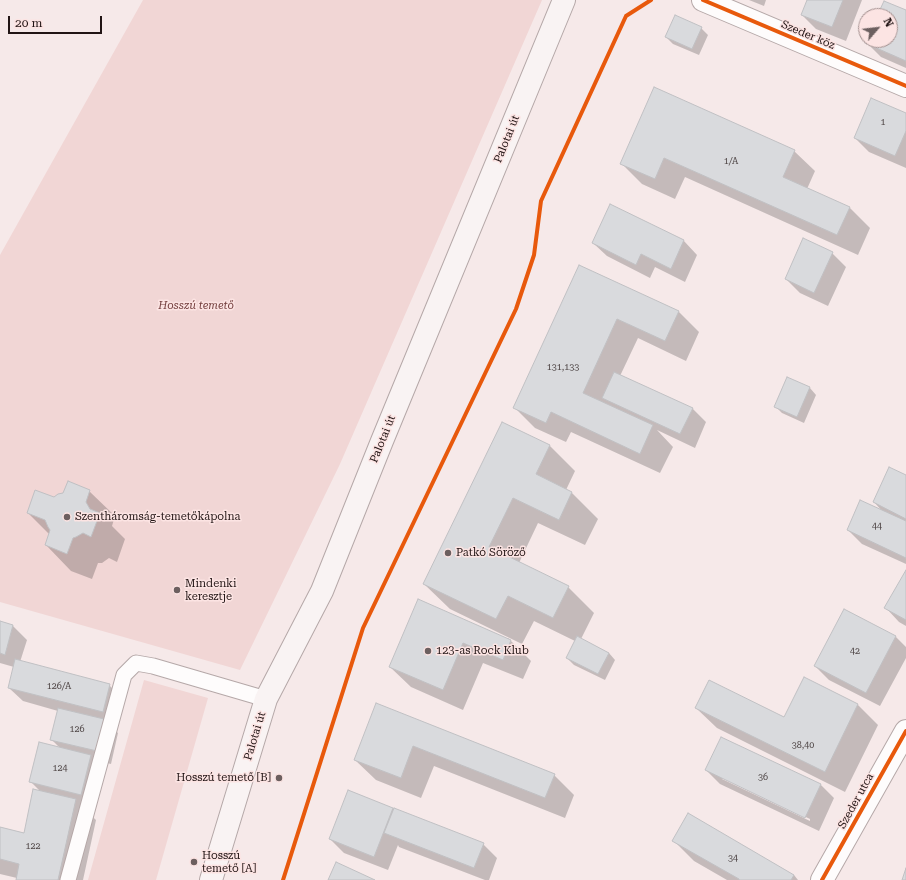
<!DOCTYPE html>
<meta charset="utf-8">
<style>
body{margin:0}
#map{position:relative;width:906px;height:880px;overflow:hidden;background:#f6e9e9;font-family:"Roboto Serif",serif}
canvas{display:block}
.north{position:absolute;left:858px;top:8px;width:40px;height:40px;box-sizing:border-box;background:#fce4e3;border:1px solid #a49190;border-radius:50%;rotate:62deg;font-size:11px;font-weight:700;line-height:16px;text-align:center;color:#211414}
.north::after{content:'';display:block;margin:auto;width:14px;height:18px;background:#6c5f5f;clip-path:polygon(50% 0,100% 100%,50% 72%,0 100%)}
.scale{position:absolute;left:8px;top:16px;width:94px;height:18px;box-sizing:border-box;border:2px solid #211414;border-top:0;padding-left:5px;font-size:12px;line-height:14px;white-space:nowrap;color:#211414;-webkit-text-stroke:3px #fce4e3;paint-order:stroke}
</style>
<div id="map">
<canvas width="906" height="880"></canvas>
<div class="north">N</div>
<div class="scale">20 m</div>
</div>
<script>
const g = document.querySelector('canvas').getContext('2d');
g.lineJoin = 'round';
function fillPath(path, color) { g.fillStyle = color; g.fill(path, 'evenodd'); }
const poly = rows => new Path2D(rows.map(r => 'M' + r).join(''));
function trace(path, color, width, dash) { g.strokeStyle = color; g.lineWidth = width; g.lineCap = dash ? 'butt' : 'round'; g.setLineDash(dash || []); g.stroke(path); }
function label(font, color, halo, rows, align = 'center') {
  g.font = font + ' "Roboto Serif",serif'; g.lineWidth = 3; g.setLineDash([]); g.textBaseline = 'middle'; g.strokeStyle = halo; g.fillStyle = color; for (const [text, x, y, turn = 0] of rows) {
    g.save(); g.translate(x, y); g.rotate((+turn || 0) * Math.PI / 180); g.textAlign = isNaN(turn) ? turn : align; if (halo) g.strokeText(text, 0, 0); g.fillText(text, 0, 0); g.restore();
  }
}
fillPath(poly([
 [143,0,542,0,340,464,240,670,0,602,0,255],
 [144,680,208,698,156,880,88,880]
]), '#f1d6d5');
fillPath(poly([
 [749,0,766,0,764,6],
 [809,0,862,0,846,41,816,29,802,15],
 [906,12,906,68,881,57,867,43,868,40,890,40,890,16,878,16],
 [701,28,708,35,699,55,673,44,666,37],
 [655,89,794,151,815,171,807,189,850,208,870,228,858,255,685,177,675,199,642,184,622,164],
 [906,114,906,168,869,152,855,138],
 [611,206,684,241,697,255,685,282,655,267,650,278,607,256,593,243],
 [832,253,846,267,828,306,800,293,786,279],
 [580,266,679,312,699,332,686,361,638,338,620,376,692,408,706,422,695,448,657,430,673,447,660,473,571,432,566,442,535,428,514,407],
 [787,378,810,388,816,395,804,423,782,413,775,406],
 [502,423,550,446,575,471,566,490,572,493,598,519,585,545,538,523,519,563,568,587,594,613,581,639,609,653,615,660,605,680,574,665,567,658,575,641,534,621,522,644,450,609,424,584],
 [906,477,906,564,862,544,848,530,883,512,874,502],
 [89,491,115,516,112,526,125,539,117,562,109,558,102,563,98,563,92,579,71,571,46,545,50,535,28,513,55,498],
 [906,572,906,626,899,622,886,608],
 [419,601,507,639,508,638,531,661,523,679,483,663,463,710,411,687,390,667],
 [845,610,896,637,906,647,906,658,880,706,829,680,815,666],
 [0,622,13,626,27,640,20,662,109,685,123,699,108,724,118,733,111,764,95,760,94,808,80,805,96,820,83,880,17,880,17,878,0,874,0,828,24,834,41,792,30,781,60,748,51,739,58,711,23,701,9,688,14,667,0,663],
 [377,705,554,775,574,795,565,818,434,766,421,798,376,780,355,760],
 [858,705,878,725,845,792,717,728,696,708,785,718],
 [706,770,820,784,834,798,819,831,720,784],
 [722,777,810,819,810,821,722,779],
 [349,791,483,844,497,858,489,880,485,880,399,847,398,845,388,870,344,853,330,839],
 [674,841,794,875,798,880,727,880,694,861]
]), '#0003');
const building = poly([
 [807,0,843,0,832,27,801,15,807,0],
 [884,1,906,10,906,61,865,43,867,40,890,40,890,16,877,16,884,1],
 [675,15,702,27,692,49,665,37,675,15],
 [654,87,795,150,783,177,850,207,837,235,664,158,655,179,620,164,654,87],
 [871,98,906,113,906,131,895,156,854,138,871,98],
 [610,204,684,240,671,269,641,254,636,265,592,243,610,204],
 [803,238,833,252,814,293,785,279,803,238],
 [579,265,679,311,665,341,617,319,583,393,653,425,640,454,551,412,546,423,513,408,579,265],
 [614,372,693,408,680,434,602,398,614,372],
 [787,377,810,387,797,417,774,407,787,377],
 [502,422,550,445,536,474,572,492,559,520,513,498,489,547,569,586,553,618,508,596,496,619,423,584,502,422],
 [889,467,906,475,906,519,873,502,889,467],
 [68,481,90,490,86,502,90,509,100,513,91,537,83,533,76,537,73,538,67,554,45,545,50,530,48,527,45,520,27,513,35,490,54,497,58,494,63,493,68,481],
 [860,500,906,521,906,558,847,530,860,500],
 [906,570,906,620,884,608,906,570],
 [418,599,511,640,503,660,463,643,443,690,389,667,418,599],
 [844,609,896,636,866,693,814,666,844,609],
 [0,621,13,625,5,655,0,653,0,621],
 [577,636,609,653,598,674,566,658,577,636],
 [15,659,110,684,103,712,8,688,15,659],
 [804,677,858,704,825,772,695,708,709,680,784,717,804,677],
 [376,703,555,774,545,798,413,746,401,778,354,760,376,703],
 [58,708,104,719,97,751,50,740,58,708],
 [721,737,821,784,805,818,705,770,721,737],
 [39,742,91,755,81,795,29,782,39,742],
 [33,789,76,799,58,880,16,880,19,864,0,859,0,827,24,833,33,789],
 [348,790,393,808,374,857,329,839,348,790],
 [394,808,484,843,474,868,384,833,394,808],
 [688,813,794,875,791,880,739,880,739,879,672,841,688,813],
 [336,862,375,880,328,880,336,862],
 [906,868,906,880,902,880,906,868]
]);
fillPath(building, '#d9dadd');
trace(building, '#c0c0c3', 1);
const service = poly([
 [68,880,124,675,136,663,153,666,266,699]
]);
const minor = poly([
 [703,0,906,86],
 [822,880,906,731]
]);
const secondary = poly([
 [211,880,266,699,322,591,382,441,564,0]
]);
trace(service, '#b5a8a8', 17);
trace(minor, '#b5a8a8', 24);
trace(secondary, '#b5a8a8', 24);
trace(service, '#fefcfc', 15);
trace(minor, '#fefcfc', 22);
trace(secondary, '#f9f3f3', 22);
trace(poly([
 [703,0,906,86],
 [283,880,363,628,516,309,534,255,541,201,626,16,651,0],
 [822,880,906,731]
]), '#e8590c', 4);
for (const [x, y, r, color] of [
 [67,517,4,"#6c5f5f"],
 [448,553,4,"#6c5f5f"],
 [177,590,4,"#6c5f5f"],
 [428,651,4,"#6c5f5f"],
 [279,778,4,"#6c5f5f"],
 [194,862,4,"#6c5f5f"]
]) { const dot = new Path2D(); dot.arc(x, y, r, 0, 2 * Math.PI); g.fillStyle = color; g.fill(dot); trace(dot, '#fce4e3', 1.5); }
label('9px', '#4f4646', null, [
 ["1",883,122],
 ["1/A",731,161],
 ["131,133",563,367],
 ["44",877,526],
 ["42",855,651],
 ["126/A",59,686],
 ["126",77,729],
 ["38,40",803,745],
 ["124",60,768],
 ["36",763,777],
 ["122",33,846],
 ["34",733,858]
]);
label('11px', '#211414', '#fce4e3', [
 ["Szeder köz",808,35,23],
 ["Palotai út",507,139,-68],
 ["Palotai út",383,439,-68],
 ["Palotai út",255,736,-73],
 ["Szeder utca",856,801,-61]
]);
label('italic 11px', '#75403f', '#fce4e3', [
 ["Hosszú temető",196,306]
]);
label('11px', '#211414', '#fce4e3', [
 ["Szentháromság-temetőkápolna",75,517],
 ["Patkó Söröző",456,553],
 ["Mindenki",185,584],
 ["keresztje",185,597],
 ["123-as Rock Klub",436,651],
 ["Hosszú temető [B]",271,778,"right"],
 ["Hosszú",202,856],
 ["temető [A]",202,869]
], 'left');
</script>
